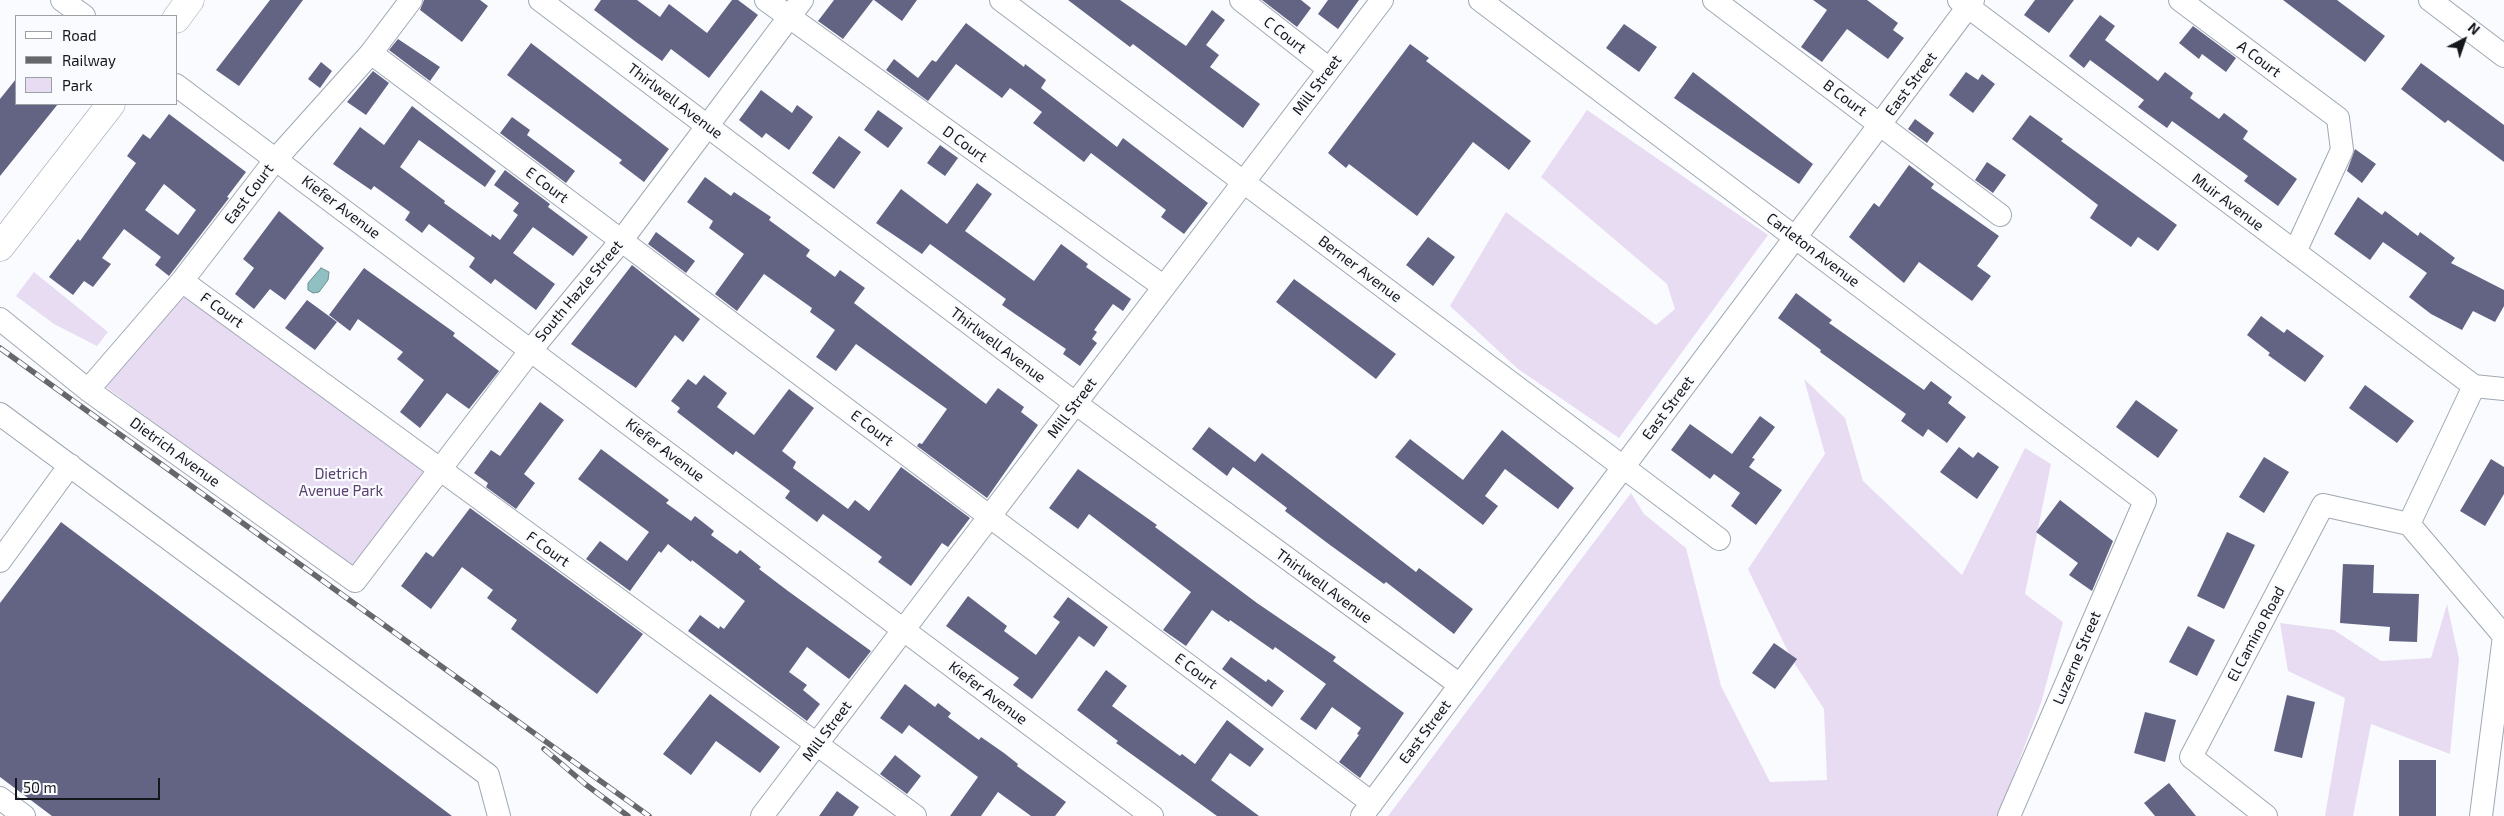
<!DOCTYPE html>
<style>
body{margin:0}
#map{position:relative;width:2504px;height:816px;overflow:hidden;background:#f9fbfe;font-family:"Exo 2",sans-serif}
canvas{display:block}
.legend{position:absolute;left:15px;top:15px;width:162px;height:90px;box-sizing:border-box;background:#f9fbfe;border:1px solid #9da0a3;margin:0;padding:6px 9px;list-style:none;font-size:15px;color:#14171b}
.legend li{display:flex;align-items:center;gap:10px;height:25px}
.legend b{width:25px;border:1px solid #9da0a3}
.north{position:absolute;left:2439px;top:15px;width:50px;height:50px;-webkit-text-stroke:4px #f9fbfe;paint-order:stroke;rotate:41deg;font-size:14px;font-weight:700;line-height:20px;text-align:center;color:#14171b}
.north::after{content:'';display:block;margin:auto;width:18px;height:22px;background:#14171b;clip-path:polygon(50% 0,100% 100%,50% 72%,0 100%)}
.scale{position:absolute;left:15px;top:778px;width:145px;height:22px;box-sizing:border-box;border:2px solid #14171b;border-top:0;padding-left:6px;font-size:15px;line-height:18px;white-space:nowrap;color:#14171b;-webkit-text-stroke:4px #f9fbfe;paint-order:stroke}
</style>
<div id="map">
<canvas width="2504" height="816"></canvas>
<ul class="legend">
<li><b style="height:6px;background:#fff"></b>Road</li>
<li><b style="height:6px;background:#65676b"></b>Railway</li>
<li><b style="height:14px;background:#e8dcf3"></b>Park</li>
</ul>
<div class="north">N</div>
<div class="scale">50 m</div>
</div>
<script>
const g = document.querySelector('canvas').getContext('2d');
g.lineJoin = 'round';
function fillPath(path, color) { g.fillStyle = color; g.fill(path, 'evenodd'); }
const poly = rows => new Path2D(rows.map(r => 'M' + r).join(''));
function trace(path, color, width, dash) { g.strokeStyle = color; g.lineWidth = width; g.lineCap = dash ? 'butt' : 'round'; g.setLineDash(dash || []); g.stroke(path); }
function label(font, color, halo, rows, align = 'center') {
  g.font = font + ' "Exo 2",sans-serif'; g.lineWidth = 4.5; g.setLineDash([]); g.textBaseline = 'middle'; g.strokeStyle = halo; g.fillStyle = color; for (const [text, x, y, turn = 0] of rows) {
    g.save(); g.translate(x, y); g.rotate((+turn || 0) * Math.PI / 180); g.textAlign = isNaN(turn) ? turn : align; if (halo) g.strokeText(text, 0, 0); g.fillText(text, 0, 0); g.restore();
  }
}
fillPath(poly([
 [1587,110,1768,235,1619,438,1518,369,1450,306,1506,212,1656,325,1675,309,1667,284,1541,177],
 [34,272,108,332,97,346,54,324,16,296],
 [183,288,430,470,355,572,106,387],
 [1804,379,1845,418,1863,481,1962,575,2025,448,2051,464,2025,594,2063,622,2041,703,1998,816,1388,816,1631,493,1644,514,1686,548,1721,686,1770,782,1827,780,1824,709,1791,658,1748,569,1825,454],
 [2447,604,2459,659,2450,754,2371,724,2353,816,2325,816,2345,698,2288,671,2280,623,2334,630,2381,661,2431,658]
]), '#e8dcf3');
const water = poly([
 [321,268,329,272,328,280,319,292,313,293,308,290,308,283,321,268]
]);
fillPath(water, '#91c0c3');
trace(water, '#6c8d91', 1);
fillPath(poly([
 [270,0,303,0,239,86,216,70],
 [424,0,480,0,488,6,462,42,420,10],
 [601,0,637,0,660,17,669,4,707,33,732,0,738,0,758,15,709,78,671,49,662,61,636,42,594,10],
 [834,0,873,0,843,39,818,21],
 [874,0,917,0,902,21],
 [1068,0,1120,0,1186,46,1212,10,1225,20,1206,45,1219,55,1210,67,1260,104,1243,128,1133,44,1130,47],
 [1262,0,1301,0,1311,8,1297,27],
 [1328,0,1359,0,1338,29,1318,14],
 [1813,0,1867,0,1898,23,1893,30,1904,38,1888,59,1847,29,1822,62,1801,47,1827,10],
 [2035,0,2074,0,2049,33,2024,15],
 [2283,0,2337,0,2385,36,2365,62],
 [2100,15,2115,26,2105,40,2158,81,2165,72,2193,93,2190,98,2219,119,2224,113,2248,131,2243,139,2297,179,2278,206,2244,181,2248,176,2172,121,2167,128,2138,107,2144,100,2090,60,2084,68,2069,56],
 [966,23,1024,67,1025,64,1046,80,1041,88,1117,147,1123,138,1208,203,1184,234,1161,217,1166,210,1091,153,1084,162,1033,123,1042,112,1010,88,1002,98,956,64,928,101,886,70,894,59,918,78,932,60,936,62],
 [1624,24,1657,47,1639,72,1606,48],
 [2193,26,2236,58,2226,72,2202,54,2199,59,2179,43],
 [398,39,440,67,430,81,389,50],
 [531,43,669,149,644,182,619,163,622,160,507,75],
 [1410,44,1429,58,1426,61,1531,141,1509,170,1473,142,1417,216,1349,164,1346,168,1328,153],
 [321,62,332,71,320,88,308,79],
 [2421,63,2504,125,2504,162,2448,120,2445,123,2401,89],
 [373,71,389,83,366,115,347,102],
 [1693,72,1813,164,1799,184,1674,98],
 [1966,72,1978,80,1982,74,1995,84,1973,113,1949,95],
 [16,79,16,104,58,104,0,176,0,99],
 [761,90,792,113,797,105,813,117,789,150,766,133,762,138,739,120],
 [412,106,496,171,485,187,419,140,400,167,445,201,444,203,491,237,492,234,500,240,518,215,513,211,519,203,494,185,505,170,550,204,548,207,588,237,573,256,533,227,513,253,555,284,536,310,495,279,491,284,469,267,475,258,429,224,422,233,405,220,410,212,374,186,371,190,333,164,360,127,384,145],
 [878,110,903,128,888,148,864,130],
 [169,114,246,172,227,197,229,198,169,276,155,265,161,257,124,229,102,258,111,264,93,287,84,281,73,295,49,277,78,239,80,241,136,163,127,156,143,134,150,139],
 [164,184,196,210,178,235,145,210],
 [2030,115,2063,139,2061,141,2177,225,2158,251,2138,237,2131,247,2090,218,2098,205,2012,139],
 [512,117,530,130,527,135,575,171,566,183,500,133],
 [1915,119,1934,133,1927,143,1908,129],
 [839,136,861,152,834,189,812,173],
 [940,145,958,158,945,176,927,163],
 [2355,149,2376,164,2362,183,2347,171],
 [1987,162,2006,175,1993,193,1975,180],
 [1909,165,1934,184,1931,188,1999,236,1977,266,1991,276,1972,301,1919,262,1904,283,1849,237,1874,203,1879,207],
 [705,177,731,196,734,192,771,217,769,220,810,250,806,256,835,277,840,270,865,288,854,303,986,404,998,388,1024,407,1021,412,1038,425,987,498,917,446,919,443,922,444,947,409,856,344,836,371,816,357,835,330,810,312,812,308,764,274,737,311,715,294,744,254,709,228,713,221,687,202],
 [977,183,992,194,965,231,1034,281,1061,244,1088,264,1086,267,1131,299,1123,311,1113,304,1094,330,1097,332,1092,339,1097,343,1080,366,1063,354,1066,349,1002,305,1006,299,930,244,922,254,876,223,901,189,947,224],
 [2358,197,2382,215,2385,211,2418,236,2420,232,2455,258,2451,263,2504,290,2504,306,2495,322,2473,311,2462,330,2431,314,2409,297,2427,273,2383,242,2370,260,2334,234],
 [279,211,324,248,285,300,270,289,254,309,235,294,254,268,243,259],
 [656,232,695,261,686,273,648,244],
 [1428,237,1455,257,1433,286,1406,265],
 [632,265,700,319,683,342,675,335,636,388,571,344],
 [364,268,455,333,453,336,499,371,469,409,447,393,420,428,400,412,424,380,397,359,403,352,358,319,350,331,329,315],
 [1294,279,1396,354,1376,379,1276,302],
 [1796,293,1832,320,1829,323,1924,390,1931,381,1952,397,1948,403,1966,417,1947,443,1928,429,1923,437,1901,421,1906,414,1820,352,1821,350,1778,318],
 [307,300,337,322,315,350,285,328],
 [2261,316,2284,333,2287,329,2324,356,2305,382,2268,355,2270,353,2247,335],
 [704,375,727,393,717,407,754,435,789,389,814,408,782,451,796,462,793,468,848,509,855,500,869,511,901,467,970,518,948,547,942,543,911,586,878,562,882,557,823,514,817,522,785,498,790,491,736,451,733,455,677,412,680,408,671,401,688,379,696,385],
 [2365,385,2414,421,2397,443,2349,408],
 [2136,400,2178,430,2158,458,2116,427],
 [540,402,564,420,524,474,535,483,516,509,486,487,488,483,474,473,491,450,500,456],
 [1760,416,1775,427,1752,458,1755,459,1749,467,1782,490,1756,525,1731,506,1740,493,1714,474,1710,479,1671,450,1690,424,1732,454],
 [1209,427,1255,462,1262,453,1416,572,1419,568,1473,609,1454,634,1386,582,1384,584,1330,545,1285,511,1287,508,1233,467,1227,476,1192,449],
 [1502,430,1574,488,1558,509,1505,469,1485,496,1498,506,1483,525,1395,457,1410,439,1463,480],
 [1959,447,1973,458,1978,452,1999,467,1977,499,1940,472],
 [601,449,669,500,666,503,691,521,695,516,714,531,711,535,737,554,740,550,761,567,759,569,788,591,871,651,849,679,807,647,789,672,807,685,803,690,820,704,807,721,688,631,700,615,719,629,720,626,724,629,745,601,692,560,691,562,668,544,661,553,659,551,630,591,586,559,600,541,627,561,649,532,578,479],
 [2264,457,2289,472,2264,513,2239,497],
 [2491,459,2504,467,2504,494,2485,526,2460,511],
 [1078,469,1157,525,1155,527,1257,603,1336,657,1333,661,1404,713,1360,778,1339,762,1359,735,1357,734,1361,728,1332,707,1316,730,1300,719,1326,684,1275,647,1273,650,1230,620,1229,622,1212,610,1186,646,1163,630,1191,592,1089,514,1078,529,1049,508],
 [2060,500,2113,541,2092,591,2069,575,2078,563,2036,532],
 [470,508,643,634,597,694,511,629,517,620,487,598,493,590,462,567,431,609,401,586,426,552,433,557],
 [61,522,452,816,52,816,0,777,0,603],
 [2227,532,2255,545,2224,609,2197,596],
 [2343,564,2374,565,2373,593,2419,594,2417,642,2389,641,2390,627,2340,623],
 [968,596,1007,626,1004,631,1036,655,1060,622,1053,617,1068,597,1108,627,1094,647,1079,636,1032,699,1013,685,1019,678,946,626],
 [2188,626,2215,640,2197,676,2169,662],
 [1774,643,1797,659,1775,689,1752,673],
 [1231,657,1266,682,1268,679,1284,691,1272,707,1222,669],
 [1106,670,1127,686,1112,706,1180,756,1182,754,1195,764,1227,720,1264,749,1250,767,1230,753,1211,780,1259,816,1217,816,1116,743,1118,741,1077,710],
 [905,684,935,707,938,703,951,713,948,717,979,740,981,737,1004,753,1018,764,1017,766,1066,802,1055,816,1031,816,998,792,981,816,950,816,978,777,909,725,902,734,880,718],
 [710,694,780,747,760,773,716,741,691,775,663,754],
 [2287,695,2315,702,2302,758,2274,751],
 [2145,712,2176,720,2165,762,2134,753],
 [895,755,921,776,907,794,880,774],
 [2399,760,2436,760,2436,816,2399,816],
 [2169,783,2196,816,2155,816,2144,803],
 [837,791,859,807,853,816,819,816]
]), '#636484');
const minor = poly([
 [62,0,84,16],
 [540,0,1075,403,1460,685],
 [766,0,1164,287],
 [1001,0,1719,539],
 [1241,0,1329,69],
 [1480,0,2145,501,2009,816],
 [1714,0,2000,215],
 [1959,0,2474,386,2504,389],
 [2180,0,2338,118,2342,150,2295,252],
 [2430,0,2504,56],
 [371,53,1372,803],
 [176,85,1152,816],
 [182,281,915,816],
 [0,319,88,390,355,581,531,350,621,241,802,0],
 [88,390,182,281,276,159,371,53,411,0],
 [0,414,488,775,499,816],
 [2409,524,2474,386],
 [0,561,70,465],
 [0,798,24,816],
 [762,816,1382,0],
 [1362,816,1973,0],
 [2266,816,2191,757,2323,505,2409,524,2504,636,2481,816]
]);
const major = poly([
 [176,19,190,0],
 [0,247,111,104]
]);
trace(minor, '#9fa8b3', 24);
trace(major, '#9fa8b3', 29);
trace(minor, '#fff', 22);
trace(major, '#fff', 28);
const rail = poly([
 [0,348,649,816],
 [544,749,585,784,628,816]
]);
trace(rail, '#65676b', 5.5);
trace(rail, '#f9fbfe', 4, [11]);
label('15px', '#14171b', '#f9fbfe', [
 ["C Court",1285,35,38],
 ["A Court",2259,59,37],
 ["East Street",1911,84,-53],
 ["Mill Street",1317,85,-53],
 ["B Court",1845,98,37],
 ["Thirlwell Avenue",675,101,37],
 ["D Court",965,144,36],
 ["E Court",547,185,37],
 ["East Court",249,194,-53],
 ["Muir Avenue",2228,202,37],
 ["Kiefer Avenue",341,207,37],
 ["Carleton Avenue",1813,250,37],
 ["Berner Avenue",1360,269,37],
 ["South Hazle Street",579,291,-50],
 ["F Court",222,310,36],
 ["Thirlwell Avenue",998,345,37],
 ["Mill Street",1072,408,-53],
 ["East Street",1668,408,-53],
 ["E Court",872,428,37],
 ["Kiefer Avenue",665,450,37],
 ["Dietrich Avenue",175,452,36],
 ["F Court",548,549,36],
 ["Thirlwell Avenue",1324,586,36],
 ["El Camino Road",2256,634,-62],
 ["Luzerne Street",2077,658,-67],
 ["E Court",1196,671,37],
 ["Kiefer Avenue",988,693,37],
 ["Mill Street",827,731,-53],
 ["East Street",1425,732,-53]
]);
label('15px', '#5b416f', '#f9fbfe', [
 ["Dietrich",341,474],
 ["Avenue Park",341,491]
]);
</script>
